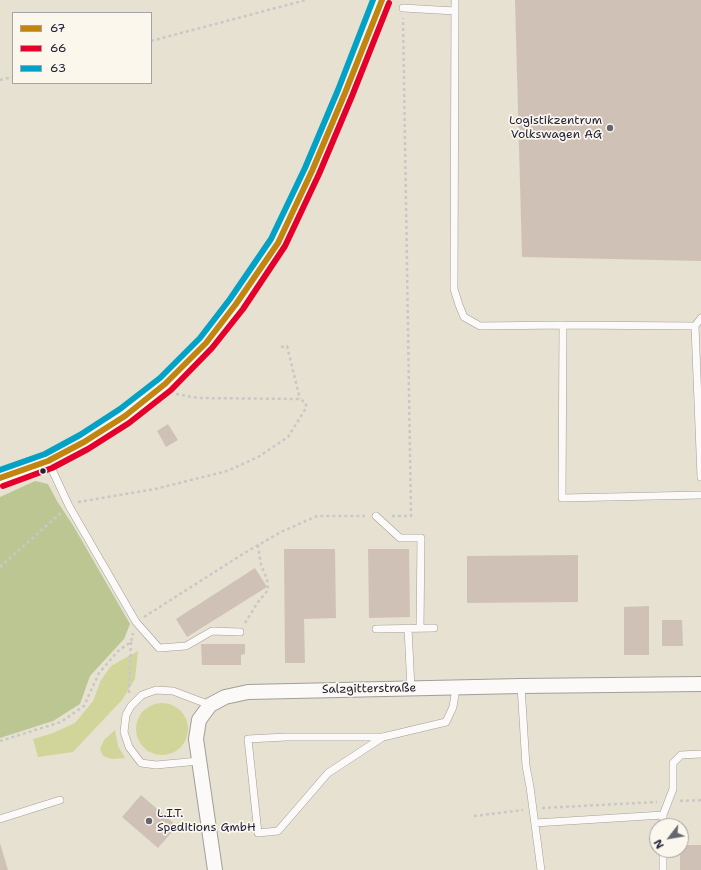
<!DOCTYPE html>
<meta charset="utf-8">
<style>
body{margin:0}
#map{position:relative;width:701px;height:870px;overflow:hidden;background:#e7e1d2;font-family:"Shantell Sans",sans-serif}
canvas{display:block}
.legend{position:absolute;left:12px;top:12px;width:140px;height:72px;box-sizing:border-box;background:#fbf7ec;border:1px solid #a4a2a5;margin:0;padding:5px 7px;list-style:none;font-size:12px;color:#22223b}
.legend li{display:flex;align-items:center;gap:8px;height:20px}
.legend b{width:20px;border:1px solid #a4a2a5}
.north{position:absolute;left:649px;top:818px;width:40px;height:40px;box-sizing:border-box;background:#fbf7ec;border:1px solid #a4a2a5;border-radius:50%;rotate:239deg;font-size:11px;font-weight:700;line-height:16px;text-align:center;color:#22223b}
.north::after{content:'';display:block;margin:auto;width:14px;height:18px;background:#676570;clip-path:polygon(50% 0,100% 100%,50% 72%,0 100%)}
</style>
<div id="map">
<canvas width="701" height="870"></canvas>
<ul class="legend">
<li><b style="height:5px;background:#c2850f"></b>67</li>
<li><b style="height:5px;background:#e4002b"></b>66</li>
<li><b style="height:5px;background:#02a2c7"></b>63</li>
</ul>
<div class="north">N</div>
</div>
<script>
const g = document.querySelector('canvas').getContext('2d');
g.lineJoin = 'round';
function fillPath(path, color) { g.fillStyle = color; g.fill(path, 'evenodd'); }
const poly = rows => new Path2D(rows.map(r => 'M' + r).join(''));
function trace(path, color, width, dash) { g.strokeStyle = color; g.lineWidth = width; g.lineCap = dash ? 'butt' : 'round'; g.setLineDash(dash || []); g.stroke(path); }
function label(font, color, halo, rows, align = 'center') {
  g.font = font + ' "Shantell Sans",sans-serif'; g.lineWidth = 3.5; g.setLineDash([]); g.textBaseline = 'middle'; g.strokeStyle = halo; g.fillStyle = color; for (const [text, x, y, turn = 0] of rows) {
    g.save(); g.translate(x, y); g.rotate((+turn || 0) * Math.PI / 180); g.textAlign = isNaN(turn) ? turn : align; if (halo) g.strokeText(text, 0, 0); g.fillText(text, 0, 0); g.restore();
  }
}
fillPath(poly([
 [138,651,135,679,122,700,87,737,73,752,38,757,33,739,53,733,75,723,93,701,101,680,111,666],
 '136 729a26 26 0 1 1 52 0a26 26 0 1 1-52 0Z',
 [115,730,118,746,125,758,111,759,103,756,100,749,104,740]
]), '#d1d59a');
fillPath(poly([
 [35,481,48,484,57,501,74,527,130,624,124,639,90,676,80,704,53,721,0,738,0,497]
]), '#bbc693');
fillPath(poly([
 [515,0,701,0,701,261,522,257],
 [168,424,178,440,166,447,157,431],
 [284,549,335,549,336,618,304,619,305,663,285,663],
 [368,549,409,549,410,617,369,618],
 [578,555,578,602,467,603,467,556],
 [255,568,267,587,187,637,176,619],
 [649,606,649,655,624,655,624,607],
 [662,620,682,620,683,646,662,646],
 [201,644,245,644,245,654,241,655,241,665,202,665],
 [141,795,177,826,158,848,122,817],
 [0,844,0,843,8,870,0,870],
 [681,845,701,845,701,870,680,870,680,850,681,850]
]), '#d0c1b7');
const service = poly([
 [455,0,454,289,459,305,464,317,480,326,563,325],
 [403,8,455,11],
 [695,326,701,318],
 [48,461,69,506,136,622,159,648,186,646,212,631,240,632],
 [701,477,695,326,563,325,562,498,701,495],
 [376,516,400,538,421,538,420,628],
 [408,628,411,689],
 [376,629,434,628],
 [521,686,526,766,530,787,541,870],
 [383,737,328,773,278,831,258,833,248,739,286,737,383,737,446,722,453,707,456,688],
 [199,761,156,765,141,763,129,747,124,732,126,715,131,706,142,695,156,690,173,691,210,705],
 [0,819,60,800],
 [535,823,663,815],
 [663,826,663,815,673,789,673,763,681,755,701,754],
 [663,850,663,870]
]);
const minor = poly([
 [215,870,196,739,199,720,210,705,225,697,248,692,521,686,701,684]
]);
const tertiary = poly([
 [0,478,48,461,84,442,125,416,165,384,206,343,236,304,278,243,312,171,345,93,382,0]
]);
trace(service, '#a29e99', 8);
trace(minor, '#a29e99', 16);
trace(tertiary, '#a29e99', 18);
trace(poly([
 [151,41,306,0],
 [0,80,13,77],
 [281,347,287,346,300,399],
 [78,502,155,489,227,471,258,457,288,437,306,408,306,403,300,399,198,398,176,394],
 [392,516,411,516,403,18],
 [0,567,61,513],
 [144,617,246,552,281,532,317,516,365,516],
 [245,623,258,602,268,590,267,579,261,565,258,545],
 [129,693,131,642],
 [0,741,61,722,84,706,99,673,118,651,131,642,133,633],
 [680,801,701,800],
 [542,808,657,802],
 [474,816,523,810]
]), '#c8c8c6', 2.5, [3, 3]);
trace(service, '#fbfaf8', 7);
trace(minor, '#fbfaf8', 14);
trace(tertiary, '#fbfaf8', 17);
trace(poly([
 [0,478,48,461,84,442,125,416,165,384,206,343,236,304,278,243,312,171,345,93,382,0]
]), '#c2850f', 6);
trace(poly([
 [3,486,52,468,88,449,129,423,171,390,212,348,243,309,285,246,319,174,352,96,389,3]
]), '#e4002b', 6);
trace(poly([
 [0,470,45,454,80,435,120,409,160,378,200,338,230,299,271,239,305,168,338,90,373,0]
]), '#02a2c7', 6);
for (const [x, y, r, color] of [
 [610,128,4,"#676570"],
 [43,471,3.5,"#22223b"],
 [149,821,4,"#676570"]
]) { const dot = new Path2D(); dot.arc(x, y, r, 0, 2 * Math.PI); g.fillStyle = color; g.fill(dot); trace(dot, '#fbf7ec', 1.5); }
label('12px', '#22223b', '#fbf7ec', [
 ["Logistikzentrum",602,121],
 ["Volkswagen AG",602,135],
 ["L.I.T.",157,814,"left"],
 ["Speditions GmbH",157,828,"left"]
], 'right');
label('12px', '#22223b', '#fbf7ec', [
 ["Salzgitterstraße",369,689,-1]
]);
</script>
